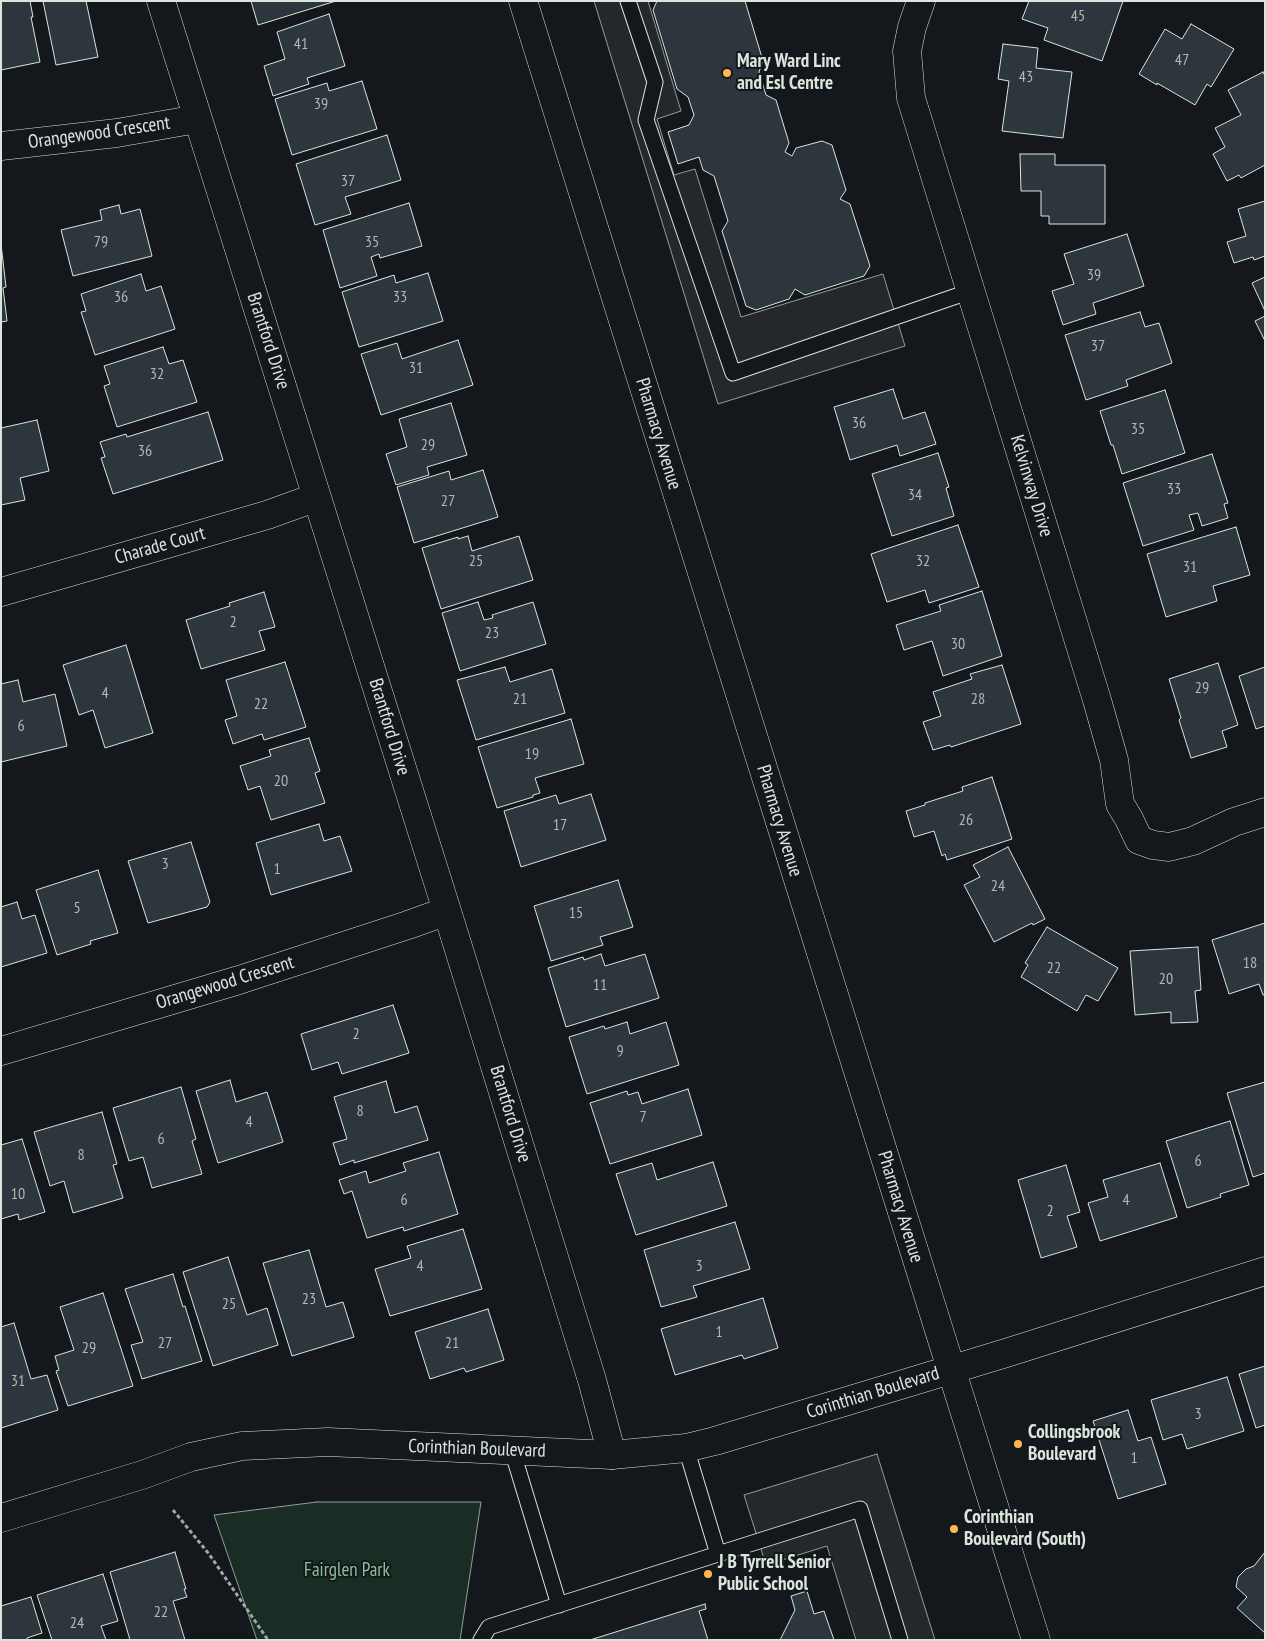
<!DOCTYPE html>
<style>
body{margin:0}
#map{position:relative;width:1266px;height:1641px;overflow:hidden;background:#14181c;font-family:"PT Sans Narrow",sans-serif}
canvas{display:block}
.frame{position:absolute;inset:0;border:2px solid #d8e6dc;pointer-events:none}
</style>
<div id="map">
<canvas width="1266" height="1641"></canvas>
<div class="frame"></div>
</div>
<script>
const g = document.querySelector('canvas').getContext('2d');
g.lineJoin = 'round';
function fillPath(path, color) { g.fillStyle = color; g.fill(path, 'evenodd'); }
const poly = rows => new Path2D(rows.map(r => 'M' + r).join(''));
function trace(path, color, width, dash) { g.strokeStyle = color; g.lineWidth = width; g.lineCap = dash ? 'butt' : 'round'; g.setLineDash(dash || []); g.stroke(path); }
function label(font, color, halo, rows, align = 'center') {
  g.font = font + ' "PT Sans Narrow",sans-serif'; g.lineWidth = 4; g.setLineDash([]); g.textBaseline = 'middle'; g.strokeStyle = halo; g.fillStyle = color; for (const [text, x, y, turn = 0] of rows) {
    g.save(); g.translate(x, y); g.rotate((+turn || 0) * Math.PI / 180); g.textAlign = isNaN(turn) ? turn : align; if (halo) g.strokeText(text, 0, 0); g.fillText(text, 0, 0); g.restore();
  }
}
const green = poly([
 [317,1502,481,1502,460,1640,257,1640,214,1515,317,1502]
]);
fillPath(green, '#1a2d24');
trace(green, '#939e99', 1);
const parking = poly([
 [594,1,648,1,681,111,657,119,674,175,695,169,741,317,883,274,905,346,718,404,594,1],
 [877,1454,935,1640,856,1640,827,1546,766,1565,744,1495,877,1454]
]);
fillPath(parking, '#24282b');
trace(parking, '#939e99', 1);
const building = poly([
 [1,1,30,1,33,17,31,17,40,62,1,70,1,1],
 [43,1,86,1,98,57,56,65,43,1],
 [251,1,336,1,258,25,251,1],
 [657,1,745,1,763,61,759,72,766,95,776,100,789,143,785,152,792,156,796,148,822,141,832,145,846,190,840,199,850,204,870,266,864,276,805,295,795,289,789,299,756,310,746,306,722,231,728,221,714,176,703,170,699,157,678,164,668,132,689,125,694,115,688,97,677,89,653,10,657,1],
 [1029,1,1123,1,1102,61,1044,40,1048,28,1022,19,1029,1],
 [329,14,345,66,307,78,309,84,273,96,264,66,285,59,277,32,329,14],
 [1191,24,1234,49,1211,87,1207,84,1195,105,1157,83,1157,85,1139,74,1165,29,1182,39,1191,24],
 [1003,44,1038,48,1036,68,1072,72,1063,138,1002,131,1009,81,998,79,1003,44],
 [1263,72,1265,76,1265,165,1241,178,1239,175,1227,181,1213,154,1225,147,1215,128,1241,115,1228,90,1263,72],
 [362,81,377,129,292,155,275,99,327,83,329,91,362,81],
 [387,135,401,180,345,197,351,214,315,225,296,164,387,135],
 [1020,154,1055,154,1055,165,1105,165,1105,224,1049,224,1049,216,1041,216,1041,191,1021,191,1020,154],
 [1265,201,1265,256,1254,260,1253,257,1234,263,1227,242,1246,236,1238,209,1265,201],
 [409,203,422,246,380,258,379,254,371,257,377,276,340,288,323,230,409,203],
 [119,205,121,214,140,209,152,256,73,276,61,230,102,220,100,210,119,205],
 [1127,234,1144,286,1093,303,1096,314,1063,325,1052,291,1074,284,1064,254,1127,234],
 [1,244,6,287,3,288,7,321,1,322,1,244],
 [428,273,443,321,359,347,342,292,394,275,396,283,428,273],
 [141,274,146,291,161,286,175,329,95,355,81,312,86,311,81,294,141,274],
 [1265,277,1265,311,1252,283,1265,277],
 [1140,312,1145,327,1159,323,1172,363,1126,380,1128,386,1086,400,1065,335,1140,312],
 [1265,316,1265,341,1255,321,1265,316],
 [458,340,473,385,381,415,361,354,397,343,402,359,458,340],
 [163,347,169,364,183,360,197,402,117,427,104,386,110,384,104,366,163,347],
 [893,389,903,419,925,412,936,444,900,456,897,445,850,460,834,407,893,389],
 [1165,390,1185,453,1122,474,1113,445,1111,445,1100,411,1165,390],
 [451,403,467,455,427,467,429,475,396,485,386,454,407,447,399,419,451,403],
 [208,412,223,460,113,494,101,458,105,457,100,442,126,434,127,437,208,412],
 [37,420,49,471,20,478,25,500,1,505,1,428,37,420],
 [938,453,949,487,946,488,954,516,892,536,872,474,938,453],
 [1212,454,1228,503,1224,504,1228,518,1202,526,1198,513,1189,515,1194,530,1143,546,1123,483,1212,454],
 [483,470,498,517,414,543,397,487,449,471,451,480,483,470],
 [958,525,979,587,929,603,925,590,887,602,871,554,958,525],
 [1236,527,1250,575,1213,586,1217,601,1166,617,1147,554,1236,527],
 [468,536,472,551,519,536,533,580,441,609,422,548,458,537,458,539,468,536],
 [982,591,1002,656,943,676,932,641,904,650,896,625,941,611,939,605,982,591],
 [264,592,275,627,259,631,265,650,201,669,186,620,230,606,229,603,264,592],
 [478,602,484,620,493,618,492,615,533,602,546,644,460,671,442,613,478,602],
 [126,645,153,733,105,748,93,710,79,715,63,665,126,645],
 [285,662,306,727,264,740,262,734,233,744,225,720,237,716,226,680,285,662],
 [1218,663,1238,725,1222,731,1227,747,1191,758,1179,720,1181,718,1169,679,1218,663],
 [1002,665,1021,724,951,747,950,745,933,750,923,722,941,716,933,692,972,679,970,674,1002,665],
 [505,667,510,682,552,669,565,713,476,740,457,680,505,667],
 [1265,667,1265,726,1256,729,1239,676,1265,667],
 [18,680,23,702,55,694,67,746,1,762,1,684,18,680],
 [571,719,584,764,535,778,540,793,533,795,533,797,497,808,478,747,571,719],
 [309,738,320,771,315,773,325,803,271,820,260,786,248,790,240,766,271,756,269,750,309,738],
 [992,777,1012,839,947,860,945,854,942,856,934,831,914,837,906,811,925,805,925,803,963,791,962,787,992,777],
 [591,794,606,840,521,867,504,811,556,795,559,804,591,794],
 [319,824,324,841,340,836,352,871,271,895,256,843,319,824],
 [191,842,210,902,207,907,148,923,128,861,191,842],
 [1008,847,1045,919,1033,925,1032,923,994,942,964,885,980,877,973,865,1008,847],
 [98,870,118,933,90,941,91,944,57,955,36,890,98,870],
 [618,880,633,927,600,937,603,945,551,961,534,906,618,880],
 [17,902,22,919,35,915,47,953,1,967,1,907,17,902],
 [1265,923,1265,995,1263,995,1259,984,1229,994,1212,940,1265,923],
 [1047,927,1118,968,1098,1001,1086,995,1077,1011,1021,977,1028,965,1025,963,1047,927],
 [1198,947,1201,990,1195,991,1198,1022,1171,1023,1171,1012,1135,1015,1130,951,1198,947],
 [601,954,605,966,645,954,659,998,566,1027,548,968,583,957,584,960,601,954],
 [393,1005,409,1053,342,1074,338,1062,312,1070,301,1034,393,1005],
 [627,1022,630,1034,666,1022,679,1065,587,1094,569,1037,604,1026,605,1029,627,1022],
 [230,1080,236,1102,267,1092,283,1142,218,1163,196,1091,230,1080],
 [386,1081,395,1113,417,1106,428,1140,354,1163,354,1160,340,1165,333,1143,347,1139,334,1097,386,1081],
 [1265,1082,1265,1173,1253,1177,1227,1093,1265,1082],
 [181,1087,196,1139,192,1141,202,1174,152,1188,143,1157,129,1161,113,1108,181,1087],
 [688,1089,702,1135,610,1164,590,1103,627,1091,628,1095,638,1092,642,1104,688,1089],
 [102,1112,117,1164,113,1165,123,1198,73,1213,64,1181,50,1186,34,1132,102,1112],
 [1230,1121,1249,1185,1220,1194,1221,1197,1187,1208,1166,1141,1230,1121],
 [22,1139,45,1212,19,1220,18,1214,1,1219,1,1145,22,1139],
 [439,1152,458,1214,404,1231,403,1227,367,1238,352,1191,344,1194,339,1180,366,1171,369,1183,406,1171,403,1163,439,1152],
 [713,1162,727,1206,636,1235,616,1174,652,1163,657,1180,713,1162],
 [1160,1163,1177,1217,1100,1241,1088,1203,1108,1197,1103,1180,1160,1163],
 [1066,1165,1080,1212,1067,1216,1077,1247,1041,1258,1018,1180,1066,1165],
 [735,1222,750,1269,693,1286,697,1297,661,1307,644,1250,735,1222],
 [463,1229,482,1289,390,1316,375,1269,411,1258,407,1246,463,1229],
 [309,1250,326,1307,343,1302,354,1337,292,1356,263,1263,309,1250],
 [228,1257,247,1315,267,1308,278,1345,213,1366,183,1272,228,1257],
 [173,1274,183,1307,185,1306,202,1361,142,1379,131,1345,143,1342,125,1289,173,1274],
 [103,1293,133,1386,68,1406,56,1371,59,1370,55,1356,74,1350,60,1307,103,1293],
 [763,1298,778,1348,744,1359,742,1355,675,1375,661,1329,763,1298],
 [488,1309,504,1360,466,1372,464,1368,430,1379,415,1332,488,1309],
 [14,1323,31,1379,47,1375,58,1410,1,1428,1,1327,14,1323],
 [1265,1366,1265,1425,1256,1428,1239,1374,1265,1366],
 [1227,1377,1244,1431,1187,1449,1182,1434,1163,1440,1151,1400,1227,1377],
 [1128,1410,1138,1441,1151,1437,1166,1484,1118,1499,1093,1421,1128,1410],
 [175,1552,186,1589,184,1589,187,1597,173,1601,185,1640,130,1640,110,1572,175,1552],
 [1265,1552,1265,1633,1237,1608,1247,1597,1236,1587,1238,1577,1246,1569,1254,1566,1265,1552],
 [103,1574,118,1621,101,1626,106,1640,52,1640,37,1595,103,1574],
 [807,1591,814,1614,824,1611,834,1640,780,1640,795,1610,791,1596,807,1591],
 [31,1597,42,1633,27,1638,27,1640,1,1640,1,1606,31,1597],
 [705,1604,706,1609,699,1611,708,1640,590,1640,705,1604]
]);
fillPath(building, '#2c363c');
trace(building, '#d8e6dc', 1);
const lane = poly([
 [628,1,655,82,646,120,733,373,971,291],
 [686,1448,718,1554,860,1509,900,1640],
 [512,1450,559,1605],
 [481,1640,489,1627,718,1554]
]);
const street = poly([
 [161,1,447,911,592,1380,612,1455],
 [921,1,912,27,907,51,911,98,1097,700,1114,760,1120,804,1129,819,1139,840,1153,845,1169,847,1193,841,1234,822,1265,812],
 [1,146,117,133,197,119],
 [1,592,267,515,317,497],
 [1,1051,239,980,408,925,447,911]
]);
const secondary = poly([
 [523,1,1036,1640],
 [1,1518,142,1475,191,1457,242,1446,328,1442,612,1455,686,1448,715,1441,1006,1353,1265,1271]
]);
trace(lane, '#d8e6dc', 17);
trace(street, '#d8e6dc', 29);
trace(secondary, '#d8e6dc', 29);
trace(poly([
 [173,1510,209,1554,268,1640]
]), '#9da8a2', 3, [4, 2.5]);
trace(lane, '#14181c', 15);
trace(street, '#14181c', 28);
trace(secondary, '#14181c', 28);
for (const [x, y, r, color] of [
 [727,73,5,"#ffb74d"],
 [1018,1444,5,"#ffb74d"],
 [954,1529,5,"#ffb74d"],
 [708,1574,5,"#ffb74d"]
]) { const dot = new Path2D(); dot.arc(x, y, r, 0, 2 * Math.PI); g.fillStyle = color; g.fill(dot); trace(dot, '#14181c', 2); }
label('16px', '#adbab4', null, [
 ["45",1078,16],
 ["41",301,44],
 ["47",1182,60],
 ["43",1026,77],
 ["39",321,104],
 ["37",348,181],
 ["79",101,242],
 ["35",372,242],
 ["39",1094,275],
 ["36",121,297],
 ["33",400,297],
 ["37",1098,346],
 ["31",416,368],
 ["32",157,374],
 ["36",859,423],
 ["35",1138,429],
 ["29",428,445],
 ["36",145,451],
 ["33",1174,489],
 ["34",915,495],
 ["27",448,501],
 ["25",476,561],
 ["32",923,561],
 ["31",1190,567],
 ["2",233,622],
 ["23",492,633],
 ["30",958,644],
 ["29",1202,688],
 ["4",105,693],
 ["21",520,699],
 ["28",978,699],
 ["22",261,704],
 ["6",21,726],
 ["19",532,754],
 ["20",281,781],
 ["26",966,820],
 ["17",560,825],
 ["3",165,864],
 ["1",277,869],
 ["24",998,886],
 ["5",77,908],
 ["15",576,913],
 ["18",1250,963],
 ["22",1054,968],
 ["20",1166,979],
 ["11",600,985],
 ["2",356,1034],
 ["9",620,1051],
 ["8",360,1111],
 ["7",643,1117],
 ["4",249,1122],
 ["6",161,1139],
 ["8",81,1155],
 ["6",1198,1161],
 ["10",18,1194],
 ["6",404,1200],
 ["4",1126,1200],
 ["2",1050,1211],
 ["4",420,1266],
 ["3",699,1266],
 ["23",309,1299],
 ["25",229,1304],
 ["1",719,1332],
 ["27",165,1343],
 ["21",452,1343],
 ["29",89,1348],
 ["31",18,1381],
 ["3",1198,1414],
 ["1",1134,1458],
 ["22",161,1612],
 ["24",77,1623]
]);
label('bold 19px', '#d8e6dc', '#14181c', [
 ["Mary Ward Linc",737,62],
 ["and Esl Centre",737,84],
 ["Collingsbrook",1028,1433],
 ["Boulevard",1028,1455],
 ["Corinthian",964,1518],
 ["Boulevard (South)",964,1540],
 ["J B Tyrrell Senior",718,1563],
 ["Public School",718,1585]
], 'left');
label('19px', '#d8e6dc', '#14181c', [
 ["Orangewood Crescent",99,133,-8],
 ["Brantford Drive",268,341,72],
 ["Pharmacy Avenue",658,434,73],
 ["Kelvinway Drive",1031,486,73],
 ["Charade Court",160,546,-16],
 ["Brantford Drive",389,727,73],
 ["Pharmacy Avenue",779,821,73],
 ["Orangewood Crescent",225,983,-17],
 ["Brantford Drive",510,1114,73],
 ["Pharmacy Avenue",900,1207,73],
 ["Corinthian Boulevard",873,1393,-17],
 ["Corinthian Boulevard",477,1449,2]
]);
label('19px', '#8ac095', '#14181c', [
 ["Fairglen Park",347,1571]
]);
</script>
